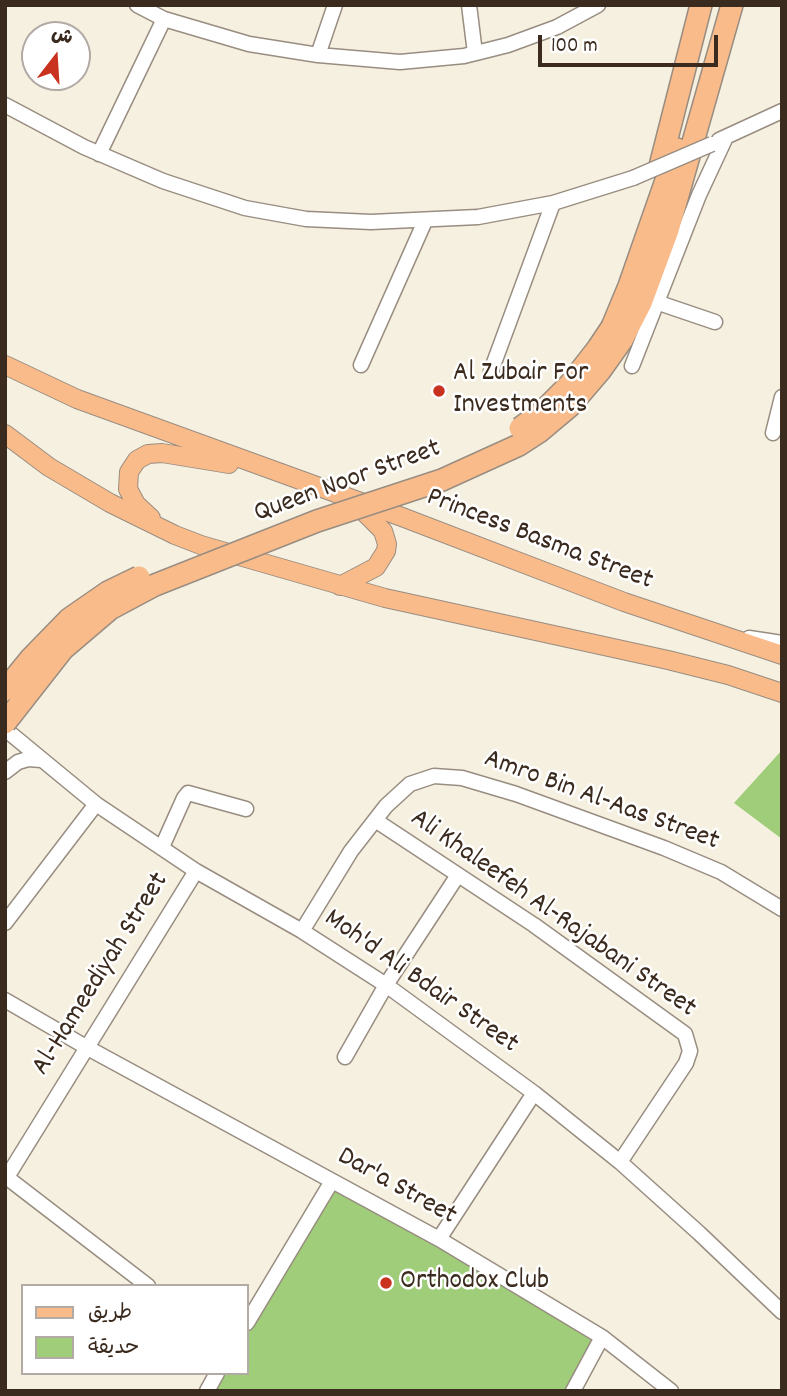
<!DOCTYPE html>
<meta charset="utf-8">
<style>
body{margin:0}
#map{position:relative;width:787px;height:1396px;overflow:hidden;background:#f6f0e1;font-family:Dekko,"Playpen Sans Arabic",sans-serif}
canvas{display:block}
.frame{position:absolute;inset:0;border:7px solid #3b2a1e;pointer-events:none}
.legend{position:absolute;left:21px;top:1284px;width:228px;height:91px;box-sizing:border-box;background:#fff;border:2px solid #b1aaa5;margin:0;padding:9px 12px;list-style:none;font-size:21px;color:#3b2a1e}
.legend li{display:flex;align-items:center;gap:14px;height:35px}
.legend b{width:35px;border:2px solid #b1aaa5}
.north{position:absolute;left:21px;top:21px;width:70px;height:70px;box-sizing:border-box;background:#fff;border:2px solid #b1aaa5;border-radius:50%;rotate:17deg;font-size:19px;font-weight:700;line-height:28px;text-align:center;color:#3b2a1e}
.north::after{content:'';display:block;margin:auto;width:24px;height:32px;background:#c8321e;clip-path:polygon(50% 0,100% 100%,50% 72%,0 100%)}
.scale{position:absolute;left:538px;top:35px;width:180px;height:32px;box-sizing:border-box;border:4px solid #3b2a1e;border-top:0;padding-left:9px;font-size:21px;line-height:24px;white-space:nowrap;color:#3b2a1e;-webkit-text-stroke:5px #fff;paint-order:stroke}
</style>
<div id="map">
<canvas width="787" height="1396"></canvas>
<div class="frame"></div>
<ul class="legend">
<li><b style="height:9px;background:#fabb8b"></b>طريق</li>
<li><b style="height:19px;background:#9fcd7a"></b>حديقة</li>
</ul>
<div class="north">ش</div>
<div class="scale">100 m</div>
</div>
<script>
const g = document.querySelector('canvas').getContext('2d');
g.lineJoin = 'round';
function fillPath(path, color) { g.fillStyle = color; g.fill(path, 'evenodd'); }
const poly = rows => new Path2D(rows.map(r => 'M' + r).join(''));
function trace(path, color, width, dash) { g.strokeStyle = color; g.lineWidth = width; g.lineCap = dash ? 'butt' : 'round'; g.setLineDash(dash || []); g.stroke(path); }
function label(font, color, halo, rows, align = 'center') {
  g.font = font + ' Dekko,sans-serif'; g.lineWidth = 5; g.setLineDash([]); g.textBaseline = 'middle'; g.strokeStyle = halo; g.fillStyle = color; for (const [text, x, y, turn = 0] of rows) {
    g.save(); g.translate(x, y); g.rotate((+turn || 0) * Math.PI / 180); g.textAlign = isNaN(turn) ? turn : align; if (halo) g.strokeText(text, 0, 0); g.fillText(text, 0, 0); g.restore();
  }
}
fillPath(poly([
 [782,750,782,839,734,803],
 [332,1184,434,1242,599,1345,574,1391,208,1391,218,1373,247,1373,247,1324]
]), '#9fcd7a');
const minor = poly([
 [137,5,164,19,249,44,318,55,400,62,464,56,508,45,557,27,598,5],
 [469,5,475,53],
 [318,55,335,5],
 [5,105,84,147,163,181,245,208,306,219,371,222,478,217,553,203,633,178],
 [719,140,782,111],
 [99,154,164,19],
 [659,303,715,322],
 [361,365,425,221],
 [632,366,699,195,726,137],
 [491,371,553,203],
 [773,433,782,397],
 [749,638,782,643],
 [5,729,96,804,196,871,302,931,386,985,534,1093,620,1162,699,1233,782,1312],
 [5,772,18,762,28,759,41,760],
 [375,820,534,925,685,1034,690,1051,686,1063,620,1162],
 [162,847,184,798,188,793,246,809],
 [5,923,96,804],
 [302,931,351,851,386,806,410,784,434,776,462,778,516,794,664,848,721,872,782,909],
 [5,1000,86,1047,439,1239,602,1337,671,1391],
 [345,1057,386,985,458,875],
 [5,1176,148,1286],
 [7,1177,196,871],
 [439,1239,534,1093],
 [247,1323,332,1181],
 [207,1391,217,1373],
 [573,1391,602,1337]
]);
const major = poly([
 [5,365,77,399,402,517,624,602,782,655],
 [5,434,49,467,110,503,175,535,201,545,385,598,668,660,728,675,782,693],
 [151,518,136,504,128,489,129,472,137,460,148,454,162,453,229,464],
 [340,586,376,567,386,551,387,544,383,531,356,504]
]);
const highway = poly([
 [660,166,701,5],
 [612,327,629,286,677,149],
 [622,340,641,303,668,230,732,5]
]);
trace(minor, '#988d80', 17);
trace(major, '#988d80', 20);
trace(highway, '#988d80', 24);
trace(minor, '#fff', 14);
trace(major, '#fabb8b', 18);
trace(highway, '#fabb8b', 21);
const minorBridge = poly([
 [633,178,712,144]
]);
const highwayBridge = poly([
 [520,428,542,412,570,384,598,348,612,327],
 [5,690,31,658,69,619,108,592,139,577],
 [5,723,63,649,110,609,155,585,317,521,442,480,519,445,539,432,570,406,600,371,622,340]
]);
trace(minorBridge, '#988d80', 17, []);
trace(highwayBridge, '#988d80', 24, []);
trace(minorBridge, '#fff', 14);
trace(highwayBridge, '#fabb8b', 21);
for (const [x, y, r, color] of [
 [439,391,7,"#c8321e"],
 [386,1283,7,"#c8321e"]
]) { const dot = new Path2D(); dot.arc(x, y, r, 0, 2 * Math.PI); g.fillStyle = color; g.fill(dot); trace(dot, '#fff', 2.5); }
label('28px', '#3b2a1e', '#fff', [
 ["Al Zubair For",453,375],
 ["Investments",453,407],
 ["Orthodox Club",400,1283]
], 'left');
label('28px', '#3b2a1e', '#fff', [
 ["Queen Noor Street",348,483,-20],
 ["Princess Basma Street",539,541,21],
 ["Amro Bin Al-Aas Street",601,802,20],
 ["Ali Khaleefeh Al-Rajabani Street",552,915,35],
 ["Al-Hameediyah Street",102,975,-58],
 ["Moh'd Ali Bdair Street",420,983,35],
 ["Dar'a Street",396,1188,29]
]);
</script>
